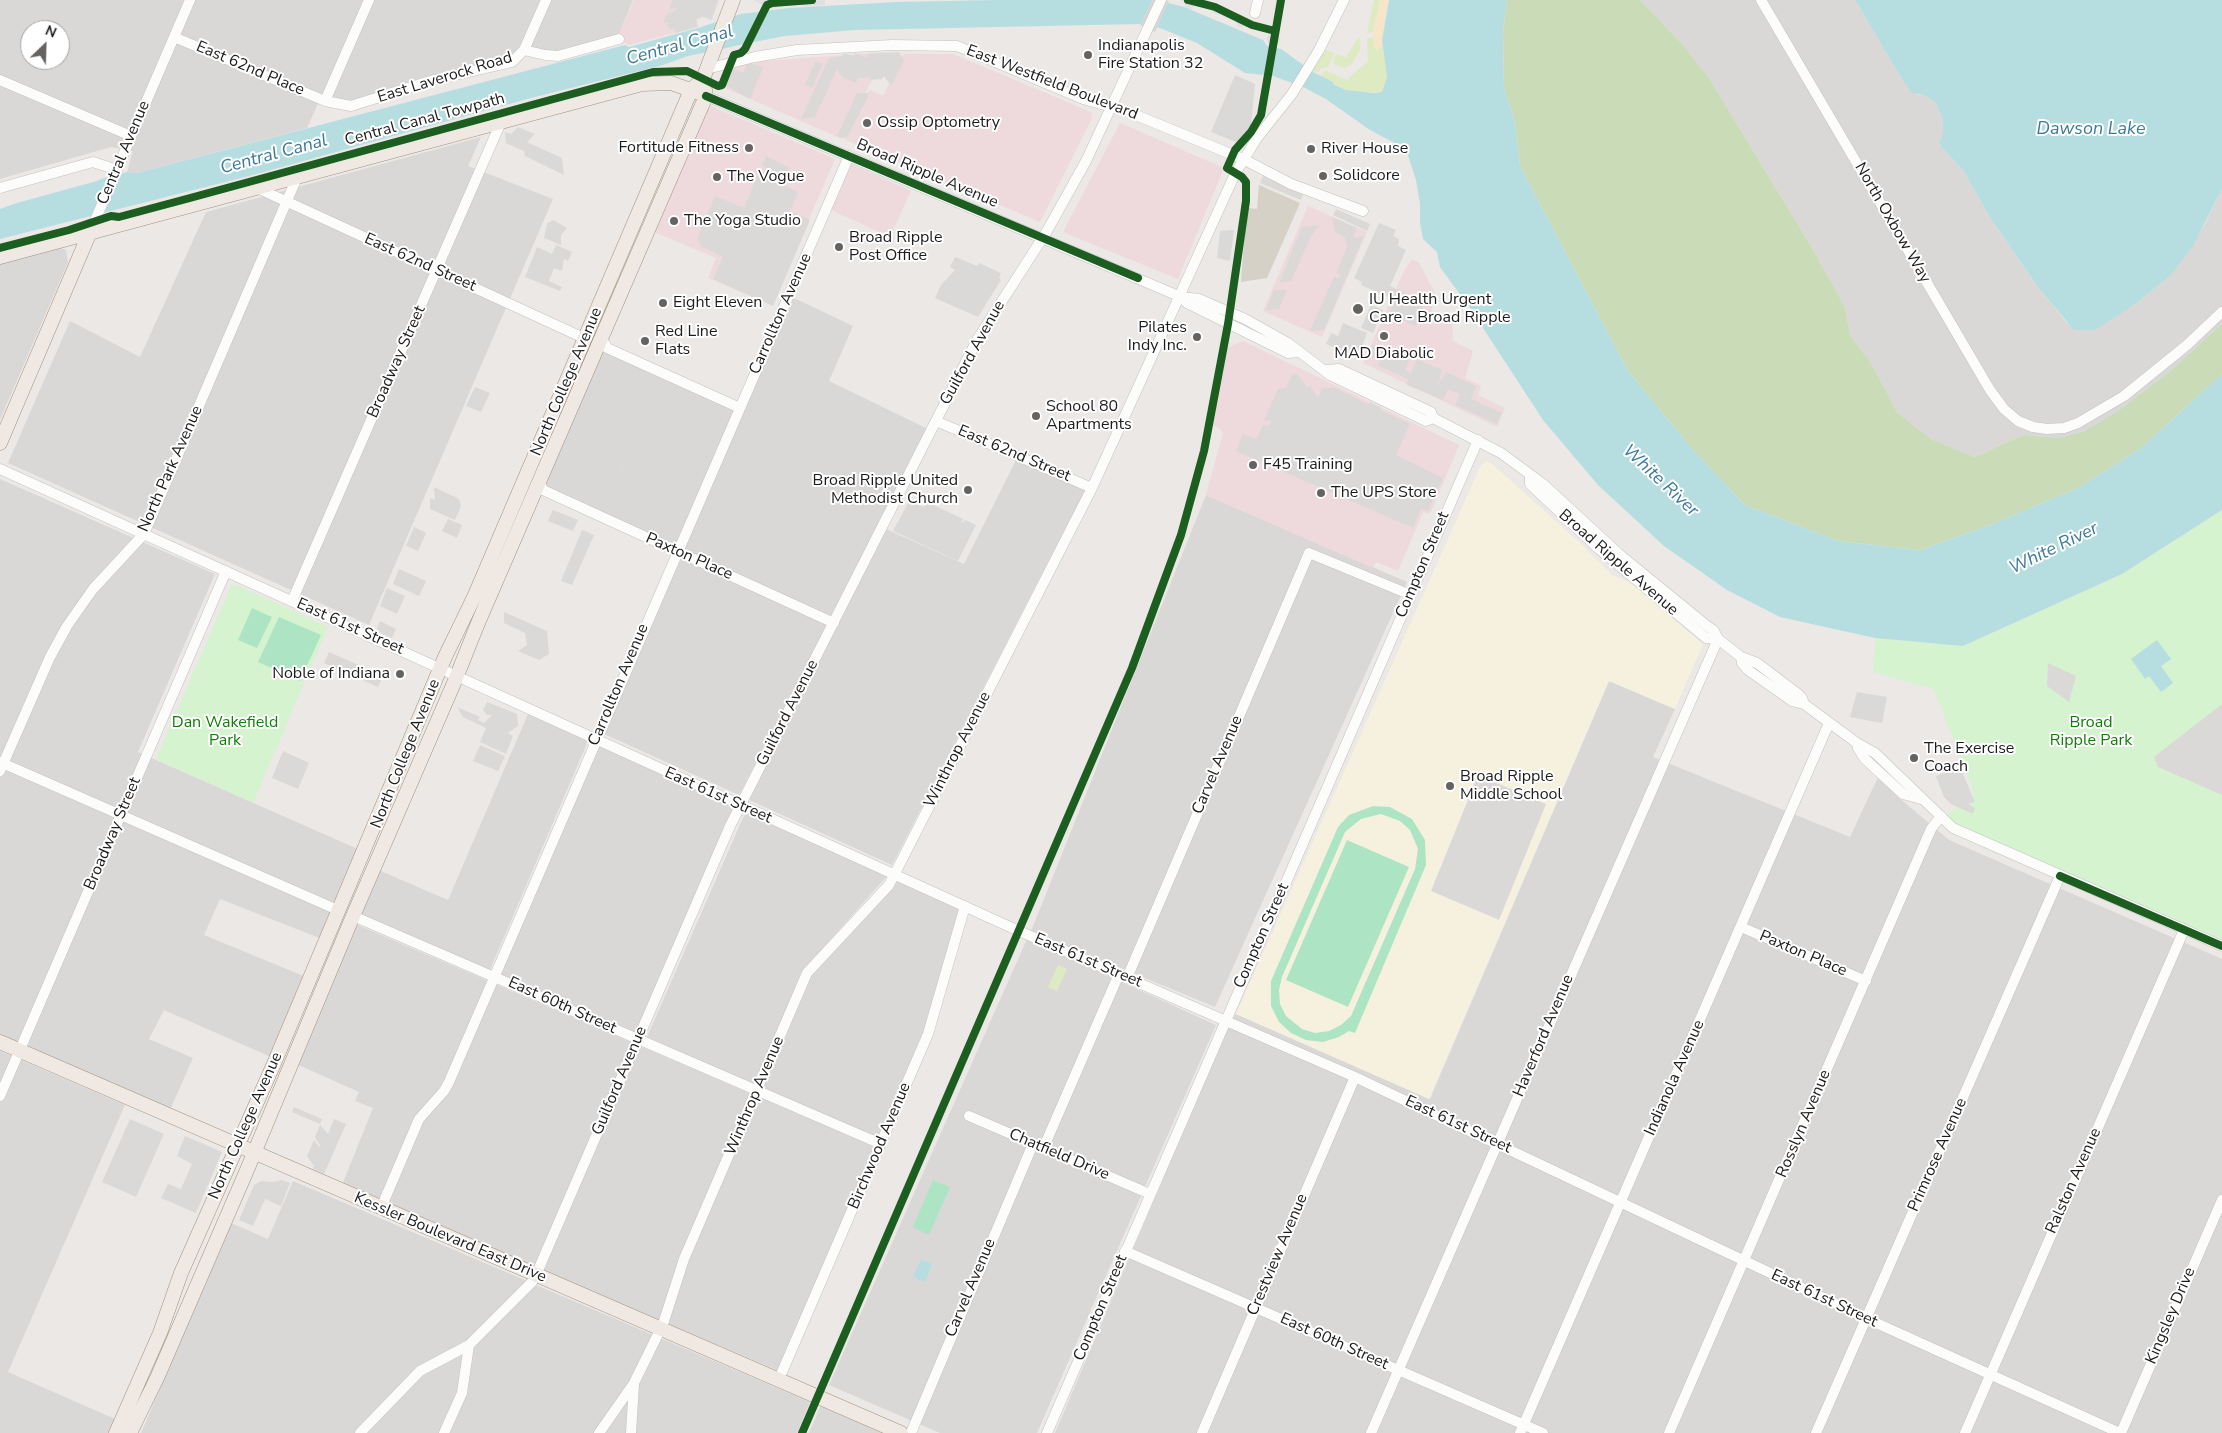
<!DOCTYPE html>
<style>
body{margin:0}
#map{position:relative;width:2222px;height:1433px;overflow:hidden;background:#ebe8e5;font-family:"Nunito Sans",sans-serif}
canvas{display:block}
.north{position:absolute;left:20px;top:20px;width:50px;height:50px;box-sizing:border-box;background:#fff;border:1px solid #a4a4a4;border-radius:50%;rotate:24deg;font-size:14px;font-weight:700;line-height:20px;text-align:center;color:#1c1c1c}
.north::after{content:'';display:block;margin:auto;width:18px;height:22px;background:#646362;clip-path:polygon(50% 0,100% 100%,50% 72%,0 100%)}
</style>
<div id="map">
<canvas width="2222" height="1433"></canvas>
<div class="north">N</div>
</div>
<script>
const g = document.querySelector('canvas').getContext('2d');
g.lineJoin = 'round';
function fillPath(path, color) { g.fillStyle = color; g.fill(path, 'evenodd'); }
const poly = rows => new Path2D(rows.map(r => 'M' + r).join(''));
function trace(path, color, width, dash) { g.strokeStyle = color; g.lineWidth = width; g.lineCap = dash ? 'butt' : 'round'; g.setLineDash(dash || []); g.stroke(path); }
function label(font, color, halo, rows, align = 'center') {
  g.font = font + ' "Nunito Sans",sans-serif'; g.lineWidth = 4; g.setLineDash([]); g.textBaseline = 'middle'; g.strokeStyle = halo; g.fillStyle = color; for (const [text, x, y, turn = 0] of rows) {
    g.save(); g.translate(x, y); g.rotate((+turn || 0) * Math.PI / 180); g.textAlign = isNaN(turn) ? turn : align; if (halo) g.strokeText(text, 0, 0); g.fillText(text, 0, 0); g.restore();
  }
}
fillPath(poly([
 [0,0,633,0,617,39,558,54,546,53,522,44,515,58,349,104,321,97,307,128,137,173,127,172,133,151,111,147,0,179],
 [30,30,60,30,60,60,30,60],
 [1640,0,1855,0,1903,81,1918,95,1924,95,1935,102,1943,120,1942,136,1939,142,1942,148,1963,170,1989,216,2040,290,2067,323,2131,307,2169,277,2205,224,2222,189,2222,324,2168,373,2119,410,2085,431,2059,438,2023,435,1975,457,1931,439,1897,412,1871,363,1850,335,1845,307,1815,253,1709,78,1684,46],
 [481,137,468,166,553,199,369,625,8,463,70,321,140,357,206,212],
 [58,247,66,250,68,262,0,420,0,264],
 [792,297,853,326,829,381,928,429,739,795,602,733],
 [600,347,735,410,676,545,544,488],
 [1016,460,1085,490,892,865,747,799,886,529,964,564],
 [0,479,215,574,138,752,360,850,322,939,220,899,204,935,306,977,271,1057,164,1010,149,1039,193,1058,170,1110,0,1035],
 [1206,495,1407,582,1215,1007,1031,931],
 [1609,681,1675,709,1653,757,1850,837,1880,773,1898,797,1949,840,2222,959,2222,1433,1055,1433,1227,1029,1236,1014,1430,1099],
 [528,714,588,741,489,972,358,913,376,869,448,900],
 [598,746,735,807,636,1033,499,976],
 [746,813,887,876,801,973,755,1085,647,1037,742,820],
 [898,881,959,909,931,1015,878,1138,763,1088,812,975],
 [353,923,875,1147,779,1371,342,1185,373,1108,355,1101,359,1092,294,1063],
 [1027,939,1216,1025,1037,1433,940,1433,829,1385],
 [0,1051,125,1105,8,1372,115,1419,109,1433,0,1433],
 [293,1181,810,1402,797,1433,141,1433,231,1223,268,1239],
 [821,1405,885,1433,809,1433]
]), '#dad8d7');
fillPath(poly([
 [634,0,719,0,712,20,702,17,697,20,696,27,629,45,617,39],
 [886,52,842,139,725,88,735,66,765,61],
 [904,54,953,54,1091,112,1092,118,1040,222,844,139,870,90,883,96],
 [706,104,835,159,772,305,708,278,716,258,652,231],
 [1120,123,1224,168,1178,279,1065,233,1064,230],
 [849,163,911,191,890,237,829,209],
 [1308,206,1367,232,1322,337,1263,311],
 [1412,259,1419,263,1436,295,1431,311,1452,321,1453,341,1473,351,1465,378,1481,386,1478,395,1505,408,1497,427,1363,363,1403,273],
 [1243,341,1459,445,1431,512,1428,514,1423,512,1398,571,1376,562,1373,568,1206,495,1223,433,1219,428,1212,425,1227,348]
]), '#eedadc');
fillPath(poly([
 [1486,461,1491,463,1579,542,1612,575,1631,583,1703,644,1675,709,1609,681,1429,1099,1236,1014,1481,465]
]), '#f6f1df');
fillPath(poly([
 [1259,185,1300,203,1267,278,1241,282,1245,228,1249,208,1257,209]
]), '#d5d1c6');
fillPath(poly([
 [1374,0,1380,0,1373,32,1367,33],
 [1358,38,1360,38,1360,50,1352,64,1344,68,1333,63,1336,54,1346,58],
 [1367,38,1373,38,1375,49,1383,47,1387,77,1382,92,1361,92,1346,90,1321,77,1323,72,1326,71,1347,80,1368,61],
 [1326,50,1334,53,1328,67,1320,69,1318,73,1313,71],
 [1058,965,1067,969,1057,991,1048,987]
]), '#deeac1');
fillPath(poly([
 [1507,0,1640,0,1684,46,1709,78,1815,253,1845,307,1850,335,1871,363,1897,412,1931,439,1975,457,2023,435,2059,438,2085,431,2119,410,2168,373,2222,324,2222,374,2142,447,2080,487,1993,524,1920,550,1838,541,1745,505,1692,449,1628,371,1520,166,1515,122,1504,88,1503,32]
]), '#cadbb8');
fillPath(poly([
 [1380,0,1389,0,1384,22,1383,47,1375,50,1373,32]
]), '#f6e5c7');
fillPath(poly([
 [2222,510,2222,946,1939,820,1975,795,1934,689,1873,672,1875,638,1963,646,2122,574],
 [234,584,328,627,253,803,156,759,231,586]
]), '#d4f3ce');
fillPath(poly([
 [252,608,272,617,257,648,238,640],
 [279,617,321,635,300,681,258,662],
 [1373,806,1390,807,1412,819,1425,840,1426,865,1355,1033,1349,1031,1339,1037,1323,1042,1306,1040,1291,1033,1279,1022,1271,1006,1271,981,1338,827,1349,815],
 [1381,814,1400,821,1410,830,1418,849,1415,869,1351,1016,1341,1025,1329,1031,1315,1033,1302,1029,1286,1016,1280,1004,1279,990,1282,977,1345,832,1361,819],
 [1347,840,1409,867,1348,1007,1286,980],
 [933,1180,950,1187,929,1235,913,1227]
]), '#ade5c4');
fillPath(poly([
 [673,0,718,0,711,20,702,16,696,20,698,27,676,33,673,27,671,30,667,25,669,22,663,23,667,14,675,11,677,8,669,9],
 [899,52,904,61,891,86,884,76,882,79,869,80,870,77,858,78,856,83,842,77,837,69,815,117,801,119,829,58,843,56,843,53,854,56,855,53,867,58,868,54],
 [816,61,823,64,812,88,805,84],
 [748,62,763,68,750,99,725,85,732,68,743,73],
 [1235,75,1255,84,1251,125,1238,143,1211,132],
 [857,93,870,93,847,137,840,138,837,136],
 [518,127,535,134,527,142,562,158,564,175,525,156,524,151,506,143,505,132,511,134],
 [766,156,790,168,782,184,798,192,790,211,810,220,773,306,713,279,723,257,702,247,697,239,715,196,744,208,758,174,764,177,765,167,762,166],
 [1263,176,1303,194,1301,200,1260,183],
 [1336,209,1370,224,1367,231,1333,215],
 [1332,217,1357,228,1353,238,1364,236,1324,330,1310,331,1334,277,1339,278,1340,274,1336,273,1347,247,1345,237,1335,232],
 [553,220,567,228,561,235,561,245,544,238,547,224],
 [1379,223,1396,230,1393,236,1399,239,1398,246,1406,250,1390,286,1425,302,1415,326,1389,314,1395,300,1361,285,1362,282,1354,278],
 [1319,225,1311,236,1291,281,1279,283,1302,227],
 [1234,230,1230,261,1217,258,1220,231],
 [556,245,572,252,568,261,564,259,562,271,554,268,549,281,562,287,560,291,525,277,537,247,552,254],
 [955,257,977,266,979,263,1001,273,999,278,1001,280,978,317,935,298,941,285,955,270,950,267],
 [1274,290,1287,290,1279,309,1266,310],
 [1371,305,1383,310,1373,333,1361,328],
 [1343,323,1367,333,1358,358,1326,344,1331,333,1338,336],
 [1373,344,1409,360,1405,370,1411,373,1417,359,1442,370,1438,385,1446,372,1476,386,1471,399,1502,413,1497,424,1455,405,1460,394,1448,389,1443,400,1407,385,1408,379,1378,366,1380,360,1368,355],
 [1293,373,1299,376,1307,387,1310,386,1318,397,1322,388,1336,388,1368,404,1370,402,1380,407,1381,410,1410,424,1396,455,1443,478,1428,511,1421,508,1413,528,1236,451,1243,434,1256,439,1263,425,1269,426,1271,421,1264,420,1278,389,1286,388],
 [475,387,490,393,481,412,466,406],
 [613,452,634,460,629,473,618,468,621,461,611,457],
 [434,487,459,499,461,506,455,520,430,509,430,498,435,500],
 [909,501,924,507,927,502,963,519,961,524,965,520,976,525,958,561,893,531],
 [553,510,578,520,573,531,548,521],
 [448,519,462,525,457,538,442,531],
 [414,527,426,533,418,551,406,546],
 [582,530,594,535,572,585,561,581],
 [399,569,426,581,419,596,393,584],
 [387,588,405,596,397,614,380,606],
 [504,612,547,631,549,654,539,660,518,651,527,645,525,633,504,623],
 [380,621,396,629,392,638,376,631],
 [329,652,383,676,378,687,324,663],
 [2048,663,2076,676,2069,702,2047,686],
 [1857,692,1887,697,1882,723,1850,717],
 [487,702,517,714,518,726,508,733,513,736,506,754,480,742,486,728,463,717,457,707,480,717,478,720,484,723,492,715,487,715,483,710],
 [2222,704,2222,795,2158,767,2154,757],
 [480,745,505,756,498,771,473,761],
 [283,751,309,763,298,789,272,778],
 [1960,767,1975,802,1968,804,1975,808,1973,814,1951,804,1944,797,1936,776],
 [1478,775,1546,804,1499,920,1431,891],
 [294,1107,322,1119,320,1124,292,1112],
 [130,1119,164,1134,136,1197,102,1182],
 [334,1119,346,1124,324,1174,313,1169,314,1166,307,1156,314,1140,319,1147,320,1145,315,1137,320,1125,328,1134],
 [185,1136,222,1152,196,1213,161,1198,168,1184,181,1189,192,1164,177,1156],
 [281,1180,290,1183,281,1206,265,1199,253,1226,239,1220,254,1185,261,1181,273,1182]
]), '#dbd9d8');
fillPath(poly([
 [754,0,825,0,825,5,805,6,796,4,768,9],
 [1180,0,1194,0,1212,5,1247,21,1278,29,1277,34,1279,35,1280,41,1276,45,1270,45,1266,39,1271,32,1245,25,1240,28,1237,26,1237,21,1226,16,1214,13,1208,8,1194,5,1192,9,1188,10,1185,7,1185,3]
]), '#dfdfe4');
fillPath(poly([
 [998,0,1156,0,1184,7,1263,40,1267,46,1281,49,1313,72,1333,82,1333,84,1346,90,1374,93,1382,92,1387,77,1382,40,1389,0,1507,0,1503,32,1504,88,1515,122,1520,166,1628,371,1692,449,1745,505,1838,541,1920,550,1993,524,2080,487,2142,447,2222,374,2222,510,2122,574,1963,646,1875,638,1780,617,1727,590,1664,546,1598,485,1543,420,1470,308,1440,267,1437,252,1423,239,1420,223,1420,204,1416,180,1406,149,1370,130,1326,99,1303,87,1273,76,1245,73,1197,43,1160,28,1140,24,855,30,785,36,754,42,688,56,663,65,531,98,253,175,0,239,0,209,17,203,97,181,101,179,127,172,137,173,625,45,629,47,698,28,741,14,789,8,896,2],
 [1855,0,2222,0,2222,189,2193,246,2169,277,2131,307,2095,330,2074,330,2040,290,1989,216,1963,170,1942,148,1939,142,1942,136,1943,120,1935,102,1924,95,1912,93,1903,81],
 [2157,640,2171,659,2161,666,2173,683,2161,692,2149,676,2145,679,2131,659],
 [921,1259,932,1264,925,1282,913,1277]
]), '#b6dee0');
fillPath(poly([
 [1152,0,1169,1,1155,32,1140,25],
 [763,6,768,9,747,50,742,47],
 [1269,45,1275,46,1270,77,1264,76]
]), '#d7d7d5');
const minor = poly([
 [1761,0,1990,390,2004,409,2018,421,2033,427,2047,429,2064,428,2078,423,2124,396,2187,345,2222,312],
 [1255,13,1258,0],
 [174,37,325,101,351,106,430,81,512,62,524,50,545,55,558,56,619,39],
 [524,50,546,0],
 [706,69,755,57,797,50,892,45,957,46,1083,99,1126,111,1243,159,1291,184,1363,211],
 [0,80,131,136],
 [706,96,1181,297,1199,299,1245,319,1288,343,1330,375,1426,421,1433,418],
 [325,101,369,0],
 [255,187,586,339],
 [0,188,93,162,117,170],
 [90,232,190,0],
 [1181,297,1187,303,1288,353,1299,352],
 [601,337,607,348,740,408],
 [1327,370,1339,369,1431,412,1433,418,1501,453,1543,484,1619,554,1706,625,1714,631,1718,639,1741,657,1757,663,1798,694,1802,698,1804,704],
 [936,421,1092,488],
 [0,469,1019,931,1355,1077,1874,1322,2120,1433],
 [1530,475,1530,484,1599,549,1706,638,1718,639],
 [539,481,543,490,834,623],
 [292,601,501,122],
 [1741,657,1742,663,1748,670,1792,701,1804,704,1857,743,1875,753,1953,828,2222,946],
 [1857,743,1858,748,1864,758,1903,794,1921,799],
 [0,762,340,911],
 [0,771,50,657,67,626,93,589,144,534,298,175],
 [353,916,881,1144],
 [1741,927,1866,981],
 [1127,978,1309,553,1411,595],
 [0,1096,226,571],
 [969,1116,1150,1194],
 [1043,1149,1119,974],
 [381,1208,419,1119,444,1091,449,1082,849,156],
 [1125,1251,1543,1433],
 [779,1379,928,1034,965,906],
 [360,1433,420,1371,469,1345],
 [444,1433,462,1393,469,1345,532,1282,536,1275,730,826,977,340,1047,231,1086,161,1161,0],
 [599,1433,634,1383,663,1324,684,1259,807,973,889,885,1092,488,1235,174,1257,138,1292,94,1319,50,1344,0],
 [631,1433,634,1384],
 [911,1433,1033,1144],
 [1047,1433,1478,440],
 [1202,1433,1355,1077],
 [1371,1433,1718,639],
 [1520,1433,1829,723],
 [1669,1433,1931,829,1941,816],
 [1816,1433,2060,876],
 [1965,1433,2184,930],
 [2121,1433,2222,1200]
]);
const major = poly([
 [0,257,642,84,671,83,699,93],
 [0,443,90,232],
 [0,1042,901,1433],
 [116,1433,160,1333,181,1273,273,1066,445,657,475,595,691,90,703,79,733,0],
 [130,1433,157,1378,247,1170,353,916,454,683,478,623,706,96,703,79]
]);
trace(minor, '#c3c2c1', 11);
trace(major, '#a19281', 15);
trace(minor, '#fcfcfb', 10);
trace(major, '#f0e9e3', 14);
trace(poly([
 [1188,0,1215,7,1252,25,1275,31],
 [706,96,1138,278],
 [0,248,69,230,111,216,119,217,190,198,653,72,687,71,718,86,722,85,734,55,741,53,745,49,767,5,772,3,812,0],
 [2060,876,2222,946],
 [802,1433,1132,668,1181,535,1204,451,1228,324,1246,201,1246,182,1242,177,1227,168,1235,150,1251,132,1261,115,1281,0]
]), '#1b5e20', 8);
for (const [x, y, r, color] of [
 [1088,55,5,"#646362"],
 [867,123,5,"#646362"],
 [749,148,5,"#646362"],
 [1311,149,5,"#646362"],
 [1323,176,5,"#646362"],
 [717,177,5,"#646362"],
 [674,221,5,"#646362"],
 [839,247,5,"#646362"],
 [663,303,5,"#646362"],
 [1358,309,6,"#646362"],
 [1384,336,5,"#646362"],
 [1197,337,5,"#646362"],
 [645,341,5,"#646362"],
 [1036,416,5,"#646362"],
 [1253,465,5,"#646362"],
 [968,490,5,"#646362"],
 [1321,493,5,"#646362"],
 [400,674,5,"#646362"],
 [1914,758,5,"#646362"],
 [1450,786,5,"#646362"]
]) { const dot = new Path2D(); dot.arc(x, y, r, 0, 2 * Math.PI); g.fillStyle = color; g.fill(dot); trace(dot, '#fff', 2); }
label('16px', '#1c1c1c', '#fff', [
 ["Indianapolis",1098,46],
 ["Fire Station 32",1098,64],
 ["Ossip Optometry",877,123],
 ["Fortitude Fitness",739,148,"right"],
 ["River House",1321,149],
 ["Solidcore",1333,176],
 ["The Vogue",727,177],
 ["The Yoga Studio",684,221],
 ["Broad Ripple",849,238],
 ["Post Office",849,256],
 ["IU Health Urgent",1369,300],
 ["Care - Broad Ripple",1369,318],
 ["Eight Eleven",673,303],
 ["Pilates",1187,328,"right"],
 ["Indy Inc.",1187,346,"right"],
 ["Red Line",655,332],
 ["Flats",655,350],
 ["MAD Diabolic",1384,354,"center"],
 ["School 80",1046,407],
 ["Apartments",1046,425],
 ["F45 Training",1263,465],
 ["Broad Ripple United",958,481,"right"],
 ["Methodist Church",958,499,"right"],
 ["The UPS Store",1331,493],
 ["Noble of Indiana",390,674,"right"],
 ["The Exercise",1924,749],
 ["Coach",1924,767],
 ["Broad Ripple",1460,777],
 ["Middle School",1460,795]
], 'left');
label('16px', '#1c1c1c', '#fff', [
 ["East 62nd Place",250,69,23],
 ["East Laverock Road",445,78,-17],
 ["East Westfield Boulevard",1052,83,21],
 ["Central Canal Towpath",425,120,-15],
 ["Central Avenue",124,153,-67],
 ["Broad Ripple Avenue",927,174,23],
 ["North Oxbow Way",1892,223,60],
 ["East 62nd Street",420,263,24],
 ["Carrollton Avenue",781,314,-66],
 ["Guilford Avenue",973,353,-61],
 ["Broadway Street",397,362,-66],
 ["North College Avenue",567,382,-67],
 ["East 62nd Street",1014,454,23],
 ["North Park Avenue",171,469,-66],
 ["Paxton Place",689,557,24],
 ["Broad Ripple Avenue",1618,563,41],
 ["Compton Street",1423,565,-67],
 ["East 61st Street",350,627,24],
 ["Carrollton Avenue",619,685,-67],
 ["Guilford Avenue",788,713,-63],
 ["Winthrop Avenue",958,750,-63],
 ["North College Avenue",406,754,-68],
 ["Carvel Avenue",1218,765,-67],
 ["East 61st Street",718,796,24],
 ["Broadway Street",113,834,-67],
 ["Compton Street",1262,936,-66],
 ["Paxton Place",1803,954,23],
 ["East 61st Street",1088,961,23],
 ["East 60th Street",562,1006,24],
 ["Haverford Avenue",1544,1036,-67],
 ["Indianola Avenue",1675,1078,-66],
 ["Guilford Avenue",620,1081,-67],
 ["Winthrop Avenue",755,1096,-67],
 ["Rosslyn Avenue",1804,1124,-67],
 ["East 61st Street",1458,1125,25],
 ["North College Avenue",246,1126,-66],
 ["Birchwood Avenue",880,1146,-67],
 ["Chatfield Drive",1059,1155,23],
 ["Primrose Avenue",1938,1155,-66],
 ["Ralston Avenue",2074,1181,-66],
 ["Kessler Boulevard East Drive",450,1238,23],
 ["Crestview Avenue",1278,1255,-67],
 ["Carvel Avenue",971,1288,-67],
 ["East 61st Street",1824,1299,25],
 ["Compton Street",1101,1308,-67],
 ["Kingsley Drive",2171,1316,-67],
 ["East 60th Street",1334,1342,24]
]);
label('16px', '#107e06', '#fff', [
 ["Dan Wakefield",225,723],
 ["Park",225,741],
 ["Broad",2091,723],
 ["Ripple Park",2091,741]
]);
label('italic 18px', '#3d7a98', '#fff', [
 ["Central Canal",680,46,-15],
 ["Dawson Lake",2091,130],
 ["Central Canal",274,155,-15],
 ["White River",1660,481,43],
 ["White River",2054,549,-26]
]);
</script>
